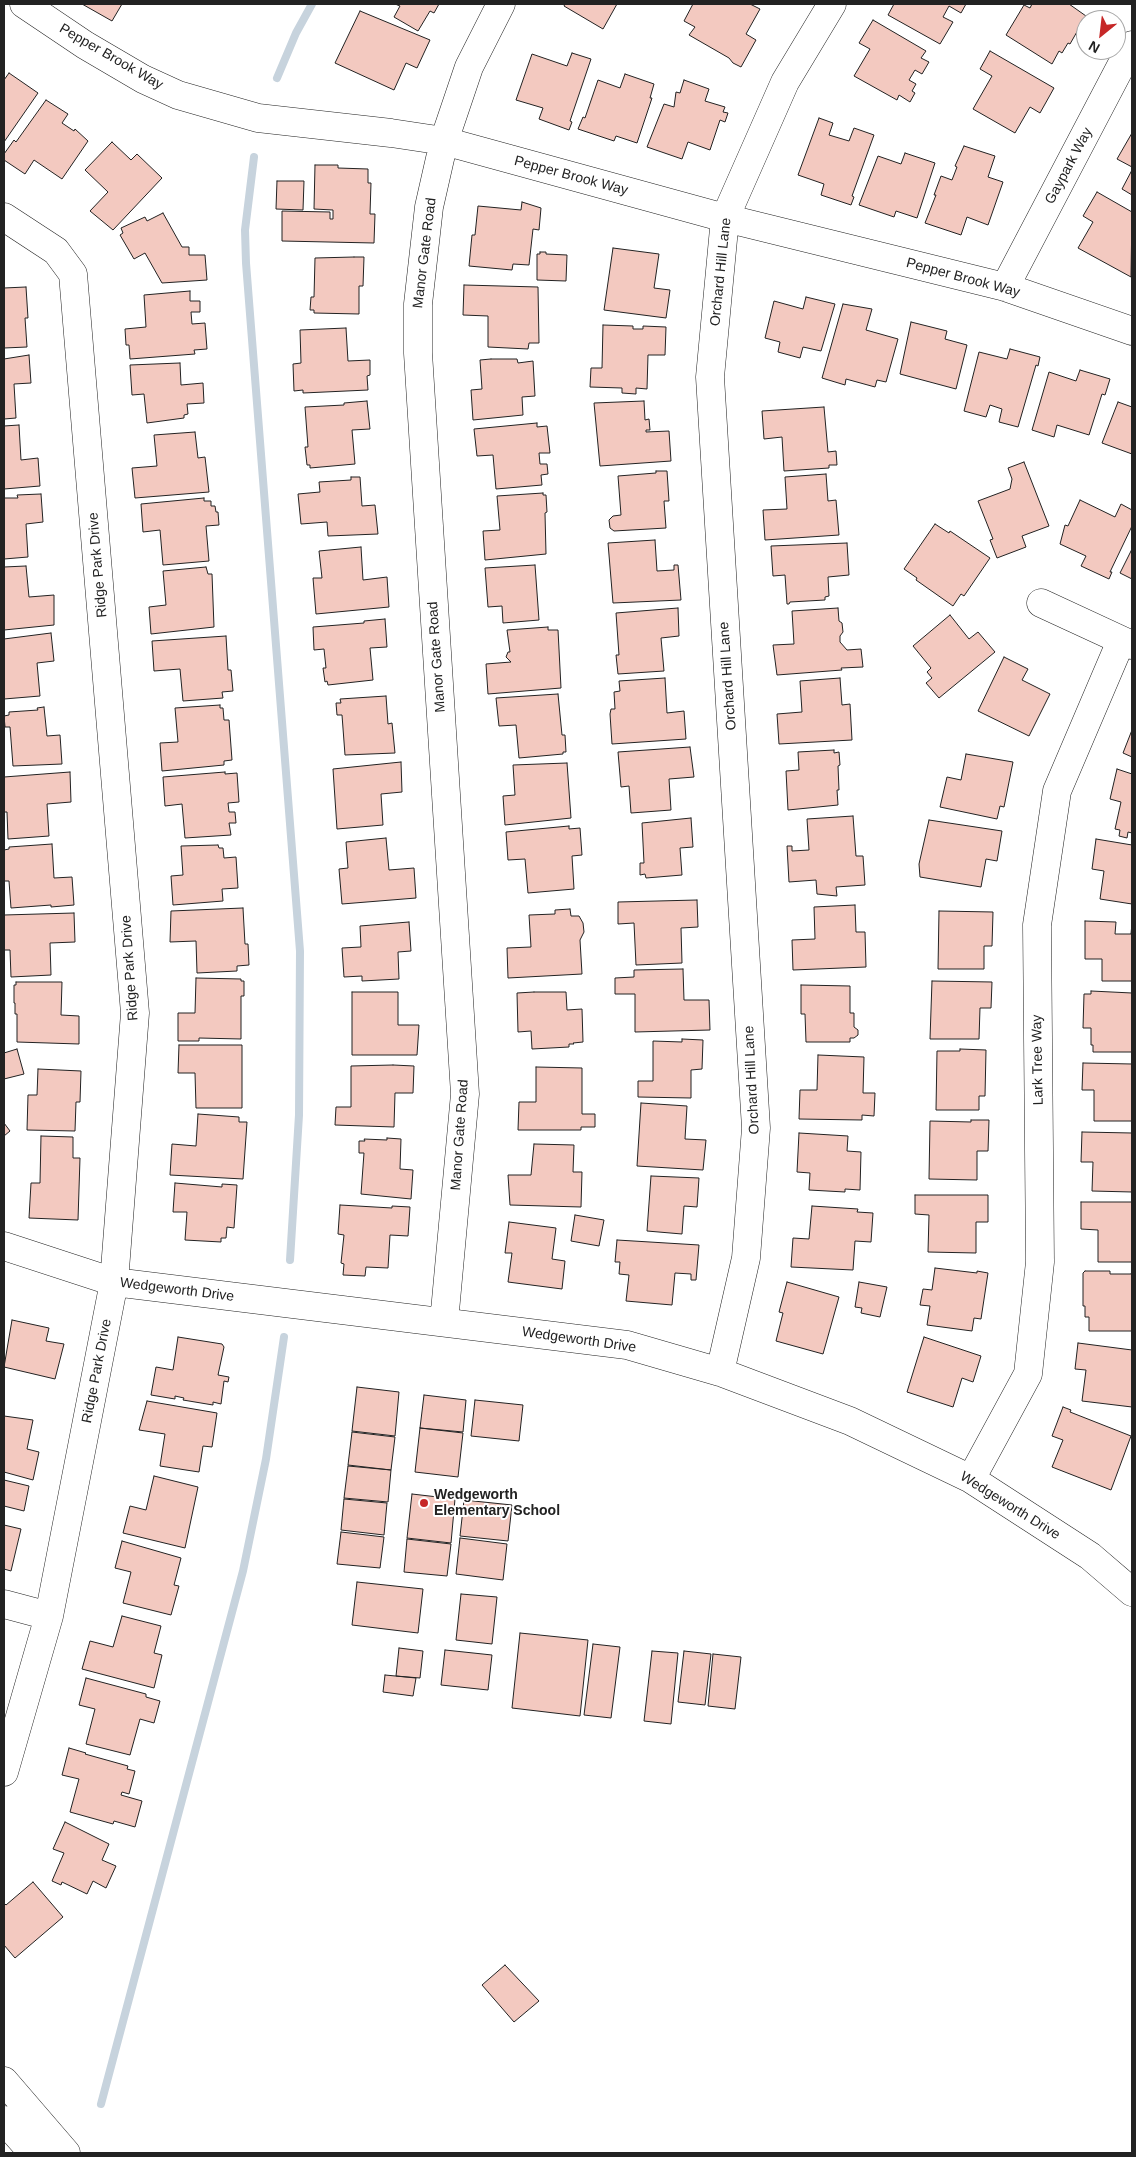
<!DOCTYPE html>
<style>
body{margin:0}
#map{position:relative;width:1136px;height:2157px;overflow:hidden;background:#fff;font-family:Helvetica,sans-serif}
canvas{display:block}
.frame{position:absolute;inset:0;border:5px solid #222;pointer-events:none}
.north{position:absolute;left:1076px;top:10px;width:50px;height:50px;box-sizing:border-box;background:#fff;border:1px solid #a7a7a7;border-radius:50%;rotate:209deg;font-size:14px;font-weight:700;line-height:20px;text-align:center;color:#222}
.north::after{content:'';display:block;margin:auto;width:18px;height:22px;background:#c62828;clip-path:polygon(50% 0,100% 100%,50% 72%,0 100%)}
</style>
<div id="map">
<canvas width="1136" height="2157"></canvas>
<div class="frame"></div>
<div class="north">N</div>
</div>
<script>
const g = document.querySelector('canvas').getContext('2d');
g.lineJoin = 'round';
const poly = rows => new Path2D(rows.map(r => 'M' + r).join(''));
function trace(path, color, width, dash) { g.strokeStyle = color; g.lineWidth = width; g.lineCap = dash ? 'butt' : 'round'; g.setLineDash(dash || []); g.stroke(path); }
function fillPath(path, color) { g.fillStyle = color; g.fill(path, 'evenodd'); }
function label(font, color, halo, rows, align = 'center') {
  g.font = font + ' Helvetica,sans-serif'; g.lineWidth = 4; g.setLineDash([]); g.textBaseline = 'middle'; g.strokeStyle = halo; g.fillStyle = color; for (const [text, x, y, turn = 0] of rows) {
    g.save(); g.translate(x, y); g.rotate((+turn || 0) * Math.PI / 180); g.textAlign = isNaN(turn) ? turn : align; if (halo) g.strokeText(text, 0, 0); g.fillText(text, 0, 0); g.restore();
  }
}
trace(poly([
 [277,78,296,33,312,4],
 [254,157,245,230,246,263,300,951,299,1115,290,1260],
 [101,2104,243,1571,266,1459,284,1337]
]), '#c7d3dd', 8);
const building = poly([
 [82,4,122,4,112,21,82,4],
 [395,4,439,4,434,13,430,11,418,31,394,17,400,6,395,4],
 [565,4,617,4,603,29,564,6,565,4],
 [693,4,750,4,760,9,746,34,756,40,741,67,733,63,729,58,689,35,695,27,684,21,693,4],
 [894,4,966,4,961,13,949,6,943,17,953,22,940,44,888,15,894,4],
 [1032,4,1069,4,1086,16,1070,44,1068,43,1062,53,1059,51,1052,64,1006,35,1024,5,1030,8,1032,4],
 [360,11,430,40,417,68,406,63,394,90,335,63,360,11],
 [873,20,926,51,921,58,929,62,922,74,915,70,909,80,916,84,912,91,915,93,910,102,899,95,897,100,854,76,870,49,859,43,873,20],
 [990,51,1054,88,1040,113,1030,107,1015,133,973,109,992,76,980,69,990,51],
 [572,53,591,59,570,121,572,122,569,130,539,119,543,108,516,100,532,54,567,66,572,53],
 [9,73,38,93,4,142,4,80,9,73],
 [625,74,654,84,650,98,652,98,637,143,616,136,614,141,578,129,583,117,585,118,598,80,620,88,625,74],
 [684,80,709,89,705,101,725,107,723,112,728,113,725,122,720,120,710,150,688,142,682,159,647,147,664,104,674,107,676,92,680,93,684,80],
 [46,100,68,114,62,123,74,131,75,129,88,141,62,179,34,160,25,174,4,160,4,154,14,140,16,142,46,100],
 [819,118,833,123,829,135,849,141,854,128,874,135,852,196,854,197,851,205,821,195,824,184,798,175,819,118],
 [1132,133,1132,167,1117,159,1132,133],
 [112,142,131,160,137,154,162,178,113,230,90,211,108,192,85,170,112,142],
 [964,146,995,156,988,177,1003,182,988,225,967,217,961,235,925,223,936,195,934,195,941,176,952,180,957,167,955,166,964,146],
 [905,153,935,163,917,218,896,211,894,217,859,205,878,156,901,164,905,153],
 [315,165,338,165,338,168,368,169,368,183,371,183,370,214,375,214,374,243,282,241,282,211,330,212,330,219,333,219,333,210,314,209,315,165],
 [1132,170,1132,195,1122,189,1132,170],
 [277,181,304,181,303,210,276,209,277,181],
 [1097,192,1132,212,1131,277,1078,248,1093,222,1083,216,1097,192],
 [522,202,541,208,539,230,533,229,529,265,513,264,512,270,469,266,472,235,475,235,478,206,521,210,522,202],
 [163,213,182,247,189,247,189,255,205,255,207,280,162,283,145,253,134,259,120,235,123,233,121,228,145,217,147,221,163,213],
 [613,248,659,254,654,288,670,290,666,318,604,310,613,248],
 [540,252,546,252,546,254,567,255,566,281,537,280,537,254,540,254,540,252],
 [354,257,364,257,363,286,359,286,359,314,314,313,314,310,310,310,311,297,314,297,315,258,354,257],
 [464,285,538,287,539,343,529,343,528,349,488,347,488,316,463,315,464,285],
 [26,287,28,318,25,318,27,347,4,348,4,288,26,287],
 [190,291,190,301,200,301,200,312,191,312,192,324,205,323,207,349,194,350,195,354,130,359,129,345,126,345,125,329,146,327,144,295,190,291],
 [806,297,835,304,821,351,803,347,800,358,778,352,780,342,765,338,774,301,803,309,806,297],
 [843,304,872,309,866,330,898,339,886,382,877,380,875,387,846,379,845,385,822,378,843,304],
 [911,322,947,331,945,339,967,345,956,389,900,374,911,322],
 [603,325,633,326,633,329,643,329,643,326,666,327,665,355,648,355,647,389,636,388,636,394,622,393,622,388,590,387,591,368,602,368,603,325],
 [346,328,348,361,370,360,370,375,367,376,368,390,303,393,303,390,294,391,293,364,301,363,300,330,346,328],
 [1010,349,1040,357,1038,366,1036,365,1018,427,999,422,1002,409,990,405,986,417,964,411,979,352,1007,359,1010,349],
 [29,355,31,383,14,384,16,418,4,419,4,359,29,355],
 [491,359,517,359,518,363,533,361,535,396,522,397,523,415,473,420,471,390,482,389,480,360,491,359],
 [180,363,181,385,203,383,204,403,187,404,188,414,184,415,184,418,147,423,144,394,132,395,130,365,180,363],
 [1080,370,1110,379,1105,395,1102,394,1089,435,1057,425,1054,437,1032,430,1049,372,1076,381,1080,370],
 [367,401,370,429,352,430,355,464,310,468,310,465,307,465,305,447,308,447,305,407,344,405,344,403,367,401],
 [644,401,645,420,649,419,650,430,646,430,646,432,669,431,671,461,600,466,594,403,644,401],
 [1118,402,1132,407,1132,454,1102,443,1118,402],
 [824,407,828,452,836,451,837,465,829,465,829,468,784,471,782,437,764,439,762,411,824,407],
 [537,423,537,427,547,426,550,453,539,453,540,464,547,464,548,474,541,475,542,485,496,489,493,455,477,456,474,429,537,423],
 [19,425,21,460,38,458,40,486,4,489,4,426,19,425],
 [195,432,198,458,205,457,209,492,135,498,132,468,157,466,154,435,195,432],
 [1024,462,1049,526,1022,536,1026,547,997,558,990,540,993,539,978,501,1010,489,1012,479,1008,468,1024,462],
 [656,471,667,471,669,501,664,501,666,528,614,531,610,528,609,520,613,516,621,515,618,476,656,473,656,471],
 [826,474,828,501,836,500,839,535,765,540,763,510,787,509,785,477,826,474],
 [351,477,360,477,362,506,375,505,378,534,328,536,327,522,301,524,298,494,320,492,319,482,351,480,351,477],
 [543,493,543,495,546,495,547,512,545,513,546,554,485,560,483,531,500,530,497,496,543,493],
 [41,494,43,522,26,524,28,557,4,559,4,498,18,498,17,495,41,494],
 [204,498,204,501,211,501,211,506,215,506,216,512,218,512,219,525,206,526,209,561,163,565,160,530,143,532,141,504,204,498],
 [1080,500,1115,517,1121,504,1132,510,1132,526,1110,572,1112,572,1109,579,1081,566,1086,556,1060,544,1065,525,1068,526,1080,500],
 [935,524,949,533,950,531,990,558,964,596,961,594,953,606,916,580,917,578,904,569,935,524],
 [655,540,657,571,674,570,674,565,678,565,681,600,613,603,608,543,655,540],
 [847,543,849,575,828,577,829,596,825,597,825,600,790,602,789,604,787,604,785,575,773,576,771,546,847,543],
 [361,547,363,580,387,577,389,607,316,614,313,578,322,578,319,551,361,547],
 [1132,549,1132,579,1120,573,1132,549],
 [535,565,539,620,503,623,502,606,488,607,485,568,535,565],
 [26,566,29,597,54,595,54,625,4,630,4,567,26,566],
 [206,567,208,574,212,574,214,627,151,634,149,607,166,605,163,571,206,567],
 [678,608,679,636,661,638,664,671,618,674,616,655,619,655,616,613,678,608],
 [838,608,839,621,842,623,843,632,840,636,840,642,847,650,861,649,863,667,841,668,842,670,777,675,773,645,794,644,792,611,838,608],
 [950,615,969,639,978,632,995,652,939,698,926,683,932,678,927,672,931,668,913,646,950,615],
 [385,619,387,647,370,648,373,680,328,685,327,681,325,682,323,668,326,668,324,649,314,650,313,627,364,623,364,621,385,619],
 [548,627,548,630,558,630,561,688,488,694,486,664,511,662,506,657,508,652,510,652,507,630,548,627],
 [51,633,54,661,37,663,40,696,4,699,4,639,51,633],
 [226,636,228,670,231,670,233,691,222,692,223,698,183,701,180,669,154,671,152,641,226,636],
 [1004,657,1028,669,1022,680,1050,694,1029,736,978,711,1004,657],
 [665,678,667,713,684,711,686,739,612,744,610,714,611,709,615,709,614,692,620,691,619,681,665,678],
 [840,678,842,705,850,704,852,740,779,744,777,714,802,712,800,681,840,678],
 [558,694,562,735,565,735,566,752,563,752,563,754,519,758,516,725,499,726,496,698,558,694],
 [386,696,388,724,392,723,395,753,345,755,342,715,337,715,336,703,341,703,340,699,386,696],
 [220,705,220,708,223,708,224,720,229,720,232,760,224,761,224,765,162,771,160,743,178,742,175,708,220,705],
 [44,707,47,736,60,735,62,764,13,766,10,727,5,727,4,716,9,715,9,712,38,710,37,708,44,707],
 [1132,730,1132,757,1123,753,1132,730],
 [690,747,694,777,669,779,671,810,631,813,629,786,621,787,618,752,690,747],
 [834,750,834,753,839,752,840,765,838,766,839,790,837,790,838,805,788,810,786,771,799,770,798,752,834,750],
 [966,754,1013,762,1004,807,1000,806,997,819,940,807,947,777,961,780,966,754],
 [401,762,402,792,381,794,383,825,337,829,333,769,401,762],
 [567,763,571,818,505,825,503,796,515,795,513,765,567,763],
 [1117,769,1132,774,1132,833,1128,832,1127,838,1119,836,1120,830,1115,829,1121,802,1110,799,1117,769],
 [70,772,71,802,47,804,49,836,8,839,7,812,4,812,4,777,70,772],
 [225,772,225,774,237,773,239,802,228,803,229,812,235,812,236,823,229,823,231,835,185,838,182,804,165,806,163,777,225,772],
 [853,816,856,856,863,856,865,885,836,887,837,896,817,894,816,880,789,882,787,846,792,846,792,851,809,850,807,819,853,816],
 [691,818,693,847,680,848,682,875,646,878,645,874,640,875,640,863,644,863,642,823,691,818],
 [929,820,1002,831,997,861,986,859,981,887,920,877,919,864,929,820],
 [569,826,569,829,580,828,582,855,572,856,574,889,528,893,525,859,508,860,506,832,569,826],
 [386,838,389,870,414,868,416,898,342,904,339,869,348,868,346,842,386,838],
 [1096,839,1132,845,1132,904,1100,899,1104,871,1092,869,1096,839],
 [52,844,54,878,72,877,74,905,51,907,51,905,11,908,9,881,4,881,4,850,9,849,9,847,52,844],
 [218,845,219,848,223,848,224,858,236,857,238,888,222,889,223,901,173,905,171,876,183,875,181,846,218,845],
 [697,900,698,927,681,928,682,963,636,965,634,923,618,924,618,902,697,900],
 [855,905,856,932,865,932,866,967,793,970,792,940,815,939,814,907,855,905],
 [243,908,245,944,248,944,249,965,237,966,237,971,197,973,196,941,170,942,171,911,243,908],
 [570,909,571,916,579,916,583,923,584,932,580,940,582,974,508,978,507,948,531,947,529,915,555,914,555,910,570,909],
 [939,911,993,912,992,946,984,946,984,969,938,969,939,911],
 [74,913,75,942,50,943,51,975,11,977,10,950,4,950,4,915,74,913],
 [1085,921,1116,922,1115,934,1131,934,1132,923,1132,981,1102,981,1102,959,1085,959,1085,921],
 [409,922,411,951,398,952,399,979,362,981,362,976,344,977,342,948,361,947,360,926,409,922],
 [683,969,684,1000,709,1000,710,1030,635,1032,635,994,615,994,615,978,634,977,634,970,683,969],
 [196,978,241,979,241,981,244,981,244,996,241,996,241,1039,199,1038,199,1041,178,1041,178,1013,195,1013,196,978],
 [932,981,992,982,991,1008,980,1008,979,1039,930,1039,932,981],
 [16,982,62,982,61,1015,79,1016,79,1044,17,1042,17,1014,15,1014,15,1003,14,1003,14,985,16,985,16,982],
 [801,985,850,986,850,1013,854,1013,854,1027,858,1030,858,1035,854,1038,850,1038,850,1042,806,1042,805,1014,801,1014,801,985],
 [1091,991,1132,993,1132,1052,1093,1052,1093,1045,1091,1045,1091,1028,1083,1028,1084,994,1091,994,1091,991],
 [352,992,398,992,398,1025,419,1025,417,1055,352,1055,352,992],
 [534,992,566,992,567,1010,582,1009,583,1042,573,1043,574,1044,569,1044,569,1047,532,1049,531,1031,518,1032,517,993,534,992],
 [682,1039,703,1040,702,1069,691,1070,691,1098,638,1097,638,1081,653,1081,653,1041,682,1042,682,1039],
 [179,1045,242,1045,242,1108,196,1108,195,1073,178,1073,179,1045],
 [17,1049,24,1074,4,1079,4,1053,17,1049],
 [960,1049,986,1050,985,1096,979,1096,979,1110,936,1110,937,1051,960,1051,960,1049],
 [818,1055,864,1057,863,1093,875,1093,874,1116,862,1115,862,1120,799,1119,800,1090,817,1090,818,1055],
 [1083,1063,1132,1064,1132,1121,1094,1121,1094,1090,1082,1090,1083,1063],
 [393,1065,414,1066,413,1093,395,1093,394,1127,335,1125,336,1107,351,1107,351,1066,393,1065],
 [536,1067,582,1068,582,1114,595,1114,595,1127,581,1127,581,1130,518,1130,519,1102,536,1102,536,1067],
 [38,1069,81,1071,80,1102,76,1102,75,1131,27,1130,28,1095,37,1095,38,1069],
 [641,1103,687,1106,685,1139,706,1140,703,1170,637,1166,641,1103],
 [198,1114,239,1117,239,1122,247,1122,243,1179,170,1175,172,1144,196,1146,198,1114],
 [971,1120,989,1120,988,1151,977,1151,977,1180,929,1179,930,1121,971,1122,971,1120],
 [4,1123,10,1131,4,1136,4,1123],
 [1082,1132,1132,1133,1132,1192,1092,1191,1093,1162,1081,1162,1082,1132],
 [799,1133,848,1136,847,1151,861,1152,860,1190,845,1189,845,1192,809,1190,810,1173,797,1172,799,1133],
 [41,1136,73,1137,73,1158,80,1158,78,1220,29,1218,31,1183,40,1183,41,1136],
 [387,1138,401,1139,400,1169,413,1170,411,1199,361,1194,364,1153,359,1153,359,1141,365,1141,364,1139,387,1140,387,1138],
 [534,1144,574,1145,573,1172,582,1172,581,1207,510,1205,508,1175,531,1175,534,1144],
 [651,1176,699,1178,697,1207,684,1206,682,1234,647,1231,651,1176],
 [175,1183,222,1187,222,1184,237,1185,234,1228,227,1227,226,1238,221,1238,221,1242,185,1240,187,1212,173,1212,175,1183],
 [915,1195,988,1195,988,1222,976,1222,976,1253,928,1252,929,1215,915,1214,915,1195],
 [1081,1202,1132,1202,1132,1262,1098,1262,1098,1230,1081,1229,1081,1202],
 [340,1205,392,1208,392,1206,410,1207,408,1236,390,1235,388,1268,366,1267,365,1276,343,1275,344,1264,341,1263,344,1235,338,1234,340,1205],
 [812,1206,858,1209,857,1212,873,1213,871,1242,855,1241,853,1270,791,1267,793,1238,809,1239,812,1206],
 [575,1215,604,1220,599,1246,571,1241,575,1215],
 [509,1222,556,1228,552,1259,565,1261,562,1289,508,1282,512,1253,505,1253,509,1222],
 [617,1240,699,1245,696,1280,691,1280,691,1274,675,1273,672,1305,626,1301,629,1275,619,1274,620,1262,615,1262,617,1240],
 [935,1268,977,1273,977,1271,988,1273,981,1319,974,1318,972,1331,927,1325,930,1306,920,1305,923,1289,932,1290,935,1268],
 [1085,1271,1110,1271,1110,1274,1131,1274,1132,1272,1132,1331,1089,1331,1089,1317,1085,1317,1085,1306,1083,1306,1083,1273,1085,1271],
 [787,1282,839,1297,823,1354,776,1341,783,1313,779,1312,787,1282],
 [859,1282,887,1287,880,1317,861,1313,862,1308,855,1307,859,1282],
 [12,1320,49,1328,46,1341,64,1344,55,1379,4,1367,12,1320],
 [178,1337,222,1344,224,1347,218,1375,229,1377,228,1382,224,1381,221,1404,213,1402,213,1405,183,1400,184,1398,175,1396,175,1399,151,1395,156,1367,173,1370,178,1337],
 [924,1337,981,1356,973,1382,962,1378,953,1407,907,1392,924,1337],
 [1078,1343,1132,1350,1132,1407,1082,1401,1086,1370,1075,1369,1078,1343],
 [357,1387,399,1392,395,1436,352,1431,357,1387],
 [424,1395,466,1400,463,1432,420,1428,424,1395],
 [475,1400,523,1405,519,1441,471,1436,475,1400],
 [147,1401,217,1413,212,1447,203,1446,199,1472,160,1466,165,1434,139,1430,147,1401],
 [1063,1407,1071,1410,1070,1412,1131,1436,1111,1490,1052,1467,1063,1440,1052,1436,1063,1407],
 [4,1416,33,1420,27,1449,39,1452,33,1480,4,1472,4,1416],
 [420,1428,463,1433,458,1477,415,1472,420,1428],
 [352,1432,395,1437,391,1470,348,1465,352,1432],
 [348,1466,391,1470,388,1502,344,1498,348,1466],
 [154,1476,198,1487,185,1548,123,1533,130,1506,146,1510,154,1476],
 [4,1480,29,1486,24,1511,4,1506,4,1480],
 [412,1494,455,1499,451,1543,407,1538,412,1494],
 [344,1499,387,1503,384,1535,341,1530,344,1499],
 [464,1500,512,1505,508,1541,460,1536,464,1500],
 [4,1525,21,1529,11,1571,4,1569,4,1525],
 [341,1532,384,1537,380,1568,337,1564,341,1532],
 [460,1538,507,1544,503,1580,456,1574,460,1538],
 [407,1539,451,1544,447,1576,404,1572,407,1539],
 [122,1541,181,1558,174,1585,179,1586,171,1615,123,1603,131,1572,115,1568,122,1541],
 [357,1582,423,1589,418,1633,352,1625,357,1582],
 [461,1594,497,1597,492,1644,456,1640,461,1594],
 [122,1616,161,1626,154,1653,162,1655,154,1688,82,1669,90,1641,113,1647,122,1616],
 [520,1633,588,1640,580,1716,512,1708,520,1633],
 [593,1644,620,1647,611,1718,584,1715,593,1644],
 [399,1648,423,1651,420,1678,396,1676,399,1648],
 [445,1650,492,1655,488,1690,441,1685,445,1650],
 [652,1651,678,1653,671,1724,644,1721,652,1651],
 [684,1651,711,1654,705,1705,678,1702,684,1651],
 [713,1654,741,1657,735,1709,708,1706,713,1654],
 [385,1675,416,1678,413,1696,383,1692,385,1675],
 [86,1678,146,1694,146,1697,160,1701,154,1723,140,1719,130,1755,86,1744,95,1709,79,1705,86,1678],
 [69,1748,86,1753,85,1754,128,1766,127,1769,135,1771,129,1794,122,1792,121,1795,142,1801,135,1827,114,1821,113,1824,70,1812,79,1779,62,1775,69,1748],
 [65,1822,109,1844,102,1860,116,1866,106,1888,93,1881,87,1894,62,1882,61,1885,52,1881,64,1853,53,1849,65,1822],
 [33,1882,63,1917,15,1958,4,1945,4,1903,6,1905,33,1882],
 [505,1965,539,2001,514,2022,482,1985,505,1965]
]);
fillPath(building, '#f3c9c0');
trace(building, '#222', 1);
const minor = poly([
 [24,4,85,45,143,79,178,95,258,118,391,133,444,141,725,218,1005,287,1132,331],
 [4,217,56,251,73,274,135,1013,114,1282,49,1616,4,1772],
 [1005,287,1132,45],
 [1041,603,1132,645],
 [4,1246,114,1282,627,1345,720,1372,850,1421,971,1479,1090,1556,1132,1592],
 [444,1322,465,1094,418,353,418,304,429,207,444,141,469,67,501,4],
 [720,1372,746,1258,756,1128,710,377,725,218,785,82,832,4],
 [971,1479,1028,1374,1040,1262,1037,925,1057,791,1121,641],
 [4,1604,49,1616]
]);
const highway = poly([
 [4,2081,66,2153],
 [4,2120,33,2153]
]);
trace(minor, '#222', 29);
trace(highway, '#222', 29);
trace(minor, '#fff', 28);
trace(highway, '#fff', 28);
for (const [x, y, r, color] of [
 [424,1503,5,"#c62828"]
]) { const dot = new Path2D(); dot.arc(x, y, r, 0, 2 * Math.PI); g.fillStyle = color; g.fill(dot); trace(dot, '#fff', 2); }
label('14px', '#222', '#fff', [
 ["Pepper Brook Way",111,57,30],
 ["Gaypark Way",1069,166,-62],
 ["Pepper Brook Way",571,176,15],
 ["Manor Gate Road",425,253,-83],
 ["Orchard Hill Lane",721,272,-84],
 ["Pepper Brook Way",963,278,15],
 ["Ridge Park Drive",98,565,-95],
 ["Manor Gate Road",437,657,-94],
 ["Orchard Hill Lane",728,676,-94],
 ["Ridge Park Drive",130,968,-94],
 ["Lark Tree Way",1038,1060,-91],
 ["Orchard Hill Lane",752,1080,-93],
 ["Manor Gate Road",460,1135,-86],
 ["Wedgeworth Drive",177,1290,7],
 ["Wedgeworth Drive",579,1340,8],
 ["Ridge Park Drive",97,1371,-79],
 ["Wedgeworth Drive",1010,1506,32]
]);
label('bold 14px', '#222', '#fff', [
 ["Wedgeworth",434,1495],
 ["Elementary School",434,1511]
], 'left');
</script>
